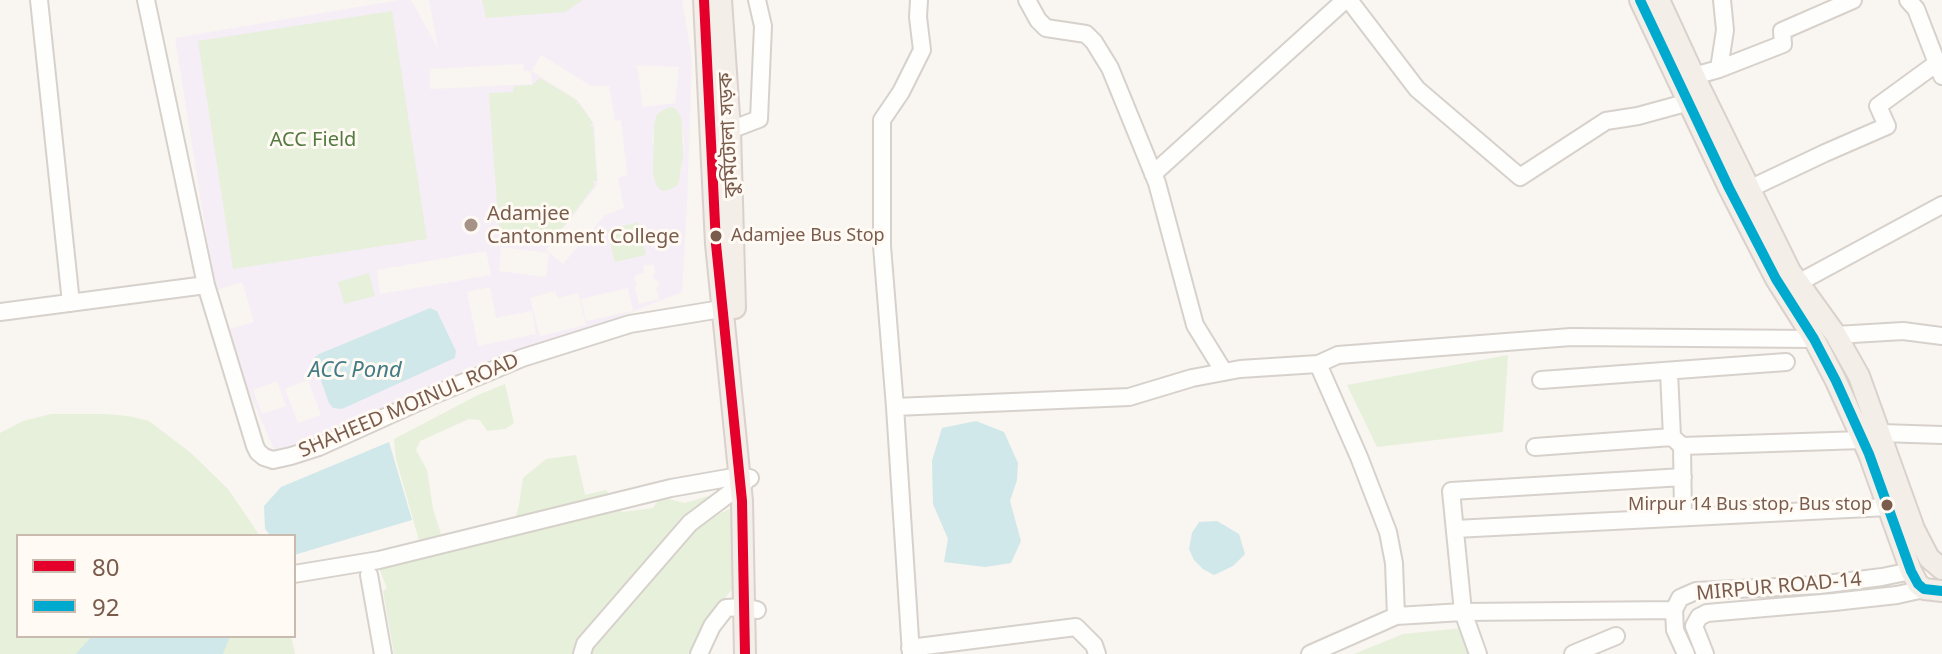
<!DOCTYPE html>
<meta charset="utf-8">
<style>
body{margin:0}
#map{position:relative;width:1942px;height:654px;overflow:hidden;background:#f9f5f0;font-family:"Noto Sans",sans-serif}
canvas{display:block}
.legend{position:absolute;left:16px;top:534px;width:280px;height:104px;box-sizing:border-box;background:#fffaf3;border:2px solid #cabbb1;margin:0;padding:10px 14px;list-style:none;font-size:24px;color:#7a5c4d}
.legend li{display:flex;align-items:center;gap:16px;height:40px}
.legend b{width:40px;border:2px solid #cabbb1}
</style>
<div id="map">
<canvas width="1942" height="654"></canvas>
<ul class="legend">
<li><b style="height:10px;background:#e4002b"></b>80</li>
<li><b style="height:10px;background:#00a9ce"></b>92</li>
</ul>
</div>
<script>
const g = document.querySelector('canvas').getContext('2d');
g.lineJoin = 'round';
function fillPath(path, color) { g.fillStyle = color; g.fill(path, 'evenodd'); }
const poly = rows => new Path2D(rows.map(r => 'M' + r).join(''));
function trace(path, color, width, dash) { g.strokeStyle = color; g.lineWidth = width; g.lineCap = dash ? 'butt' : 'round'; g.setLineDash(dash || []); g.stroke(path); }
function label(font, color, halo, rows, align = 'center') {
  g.font = font + ' "Noto Sans","Noto Sans Bengali",sans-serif'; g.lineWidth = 6; g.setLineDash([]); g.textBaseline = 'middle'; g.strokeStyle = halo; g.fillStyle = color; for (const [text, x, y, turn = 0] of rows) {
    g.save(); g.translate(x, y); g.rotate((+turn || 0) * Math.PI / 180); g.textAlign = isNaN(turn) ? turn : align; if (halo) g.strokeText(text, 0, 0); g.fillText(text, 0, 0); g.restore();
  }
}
fillPath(poly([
 [399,0,411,0,438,48,429,0,682,0,692,59,687,206,682,292,276,454,244,380,228,335,215,290,175,38],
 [541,55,591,86,609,86,615,121,621,120,627,175,618,178,624,208,605,215,563,264,546,250,598,184,594,124,578,101,532,71],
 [523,64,524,71,531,71,532,84,430,89,430,69],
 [637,65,679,67,675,103,643,107],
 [669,107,675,108,680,114,682,124,684,141,681,173,652,142,656,116,660,112],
 [514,108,592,183,497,205],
 [501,247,549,253,546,277,499,271],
 [486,251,491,275,380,294,377,270],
 [653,264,656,273,653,274,655,281,658,280,660,286,656,287,659,299,639,304,635,287,637,286,634,276,644,273,643,266],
 [242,282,254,322,229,329,217,290],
 [490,287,496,318,532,311,536,334,478,346,467,292],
 [628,288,633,311,586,321,581,299],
 [555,291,558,298,578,293,586,325,540,336,530,298],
 [430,308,437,311,456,351,455,358,342,409,333,408,315,357,319,354],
 [308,380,321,415,298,423,285,389],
 [277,381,286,406,262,414,253,390]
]), '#f6eef6');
fillPath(poly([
 [482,0,583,0,565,12,486,18],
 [392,11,427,239,233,269,198,41],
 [540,78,578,101,576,104,579,103,593,123,589,126,593,126,597,181,593,181,595,185,554,239,551,238,550,244,514,238,515,232,499,229,490,109,489,93,513,92,514,86,532,85],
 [669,107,675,108,680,114,682,123,683,158,678,185,669,190,662,191,656,185,653,172,654,127,656,116,660,112],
 [638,222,646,255,615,262,607,230],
 [369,273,375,296,344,304,338,282],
 [1508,355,1503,432,1377,447,1347,385],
 [505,384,514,423,505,429,487,431,480,420,469,419,420,441,416,450,427,470,433,509,441,534,487,530,514,523,519,505,523,478,546,459,576,455,585,495,606,490,622,512,653,508,660,497,685,503,725,491,681,538,721,513,738,505,737,583,710,617,688,654,394,654,383,591,387,588,379,568,385,563,424,558,396,459,394,439,478,395],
 [51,414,106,414,128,416,149,421,191,453,228,489,260,536,18,536,18,636,291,636,295,654,0,654,0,433,23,421],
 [1463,628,1472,654,1354,654,1403,634]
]), '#e7f0db');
fillPath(poly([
 [430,308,437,311,456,351,455,358,342,409,333,408,329,403,314,361,315,357,319,354],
 [976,421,1004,432,1018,463,1017,480,1010,501,1021,541,1011,563,985,567,944,562,948,539,933,504,932,461,942,428],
 [389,442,412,520,294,555,294,536,271,536,265,529,264,506,281,487],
 [1217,521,1239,534,1245,554,1233,566,1214,575,1203,569,1194,560,1189,549,1192,533,1199,522],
 [92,636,230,636,223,654,76,654]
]), '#d0e8ea');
const minor = poly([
 [39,0,71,303],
 [146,0,206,285,255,446,258,452,264,457,273,460,291,456,319,447,436,394,522,358,630,324,733,307],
 [1027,0,1038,20,1046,28,1086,34,1094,42,1110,68,1157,183,1195,325,1224,372],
 [1349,0,1417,89,1520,177,1606,121,1638,116,1689,102],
 [1908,0,1916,9,1942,76],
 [1719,69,1783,44,1782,31,1853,0],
 [1694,76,1719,69,1725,30,1722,0],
 [730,130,759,119,763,26,757,0],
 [1153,174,1345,0],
 [1749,189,1825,153,1887,126,1878,106,1937,63],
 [1798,283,1942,205],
 [0,312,206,285],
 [1836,335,1903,331,1942,336],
 [1318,364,1359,457,1388,532,1394,563,1396,616],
 [1669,372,1672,437,1682,446,1862,440],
 [1541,380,1786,362],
 [895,407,1129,397,1192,378,1240,369,1318,364,1338,355,1571,337,1814,339],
 [1881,433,1942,435],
 [1682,446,1683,516],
 [1535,447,1672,437],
 [1455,529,1888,507],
 [294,574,379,560,671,488,739,476,750,478],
 [369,575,383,654],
 [910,648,1076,627,1094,645,1097,654],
 [582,654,585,644,690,523,746,481],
 [699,654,712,626,726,608,743,607,757,610],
 [911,654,895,407,882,246,882,120,901,92,922,50,918,17,919,0],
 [1310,654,1396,616,1463,612,1674,610],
 [1478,654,1463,612,1451,491,1683,477],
 [1573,654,1616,636,1573,654],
 [1686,654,1675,630,1674,610,1680,598,1696,591,1819,585,1882,577,1911,571],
 [1705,654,1694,626,1699,617,1707,613,1834,602,1897,595,1924,589]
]);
const major = poly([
 [704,0,716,244,742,501,745,654],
 [721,0,730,130,735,308],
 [1640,0,1729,188,1776,279,1814,339,1836,381,1869,454,1911,571,1918,584,1924,589,1942,591],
 [1659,0,1694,76,1790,271,1836,335,1859,376,1914,529,1929,558,1942,569]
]);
trace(minor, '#d7d1cb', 20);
trace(major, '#dad1cc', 24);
trace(minor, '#fefefd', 16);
trace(major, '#f3eee8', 20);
trace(poly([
 [704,0,716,244,742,501,745,654]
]), '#e4002b', 10);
trace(poly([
 [1640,0,1729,188,1776,279,1814,339,1836,381,1869,454,1911,571,1918,584,1924,589,1942,591]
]), '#00a9ce', 10);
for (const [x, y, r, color] of [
 [471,225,8,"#a69286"],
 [716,236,7,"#7a5c4d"],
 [1887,505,7,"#7a5c4d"]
]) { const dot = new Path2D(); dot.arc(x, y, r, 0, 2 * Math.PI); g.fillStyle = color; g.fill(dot); trace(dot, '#fffaf3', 3); }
label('18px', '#7a5c4d', '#fffaf3', [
 ["Adamjee Bus Stop",731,236],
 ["Mirpur 14 Bus stop, Bus stop",1872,505,"right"]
], 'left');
label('20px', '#7a5c4d', '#fffaf3', [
 ["কুর্মিটোলা সড়ক",729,135,-93],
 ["SHAHEED MOINUL ROAD",409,406,-23],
 ["MIRPUR ROAD-14",1779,587,-5]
]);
label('20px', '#537a41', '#fffaf3', [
 ["ACC Field",313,140]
]);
label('20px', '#7a5c4d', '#fffaf3', [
 ["Adamjee",487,214],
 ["Cantonment College",487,237]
], 'left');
label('italic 22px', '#437c86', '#fffaf3', [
 ["ACC Pond",355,371]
]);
</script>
